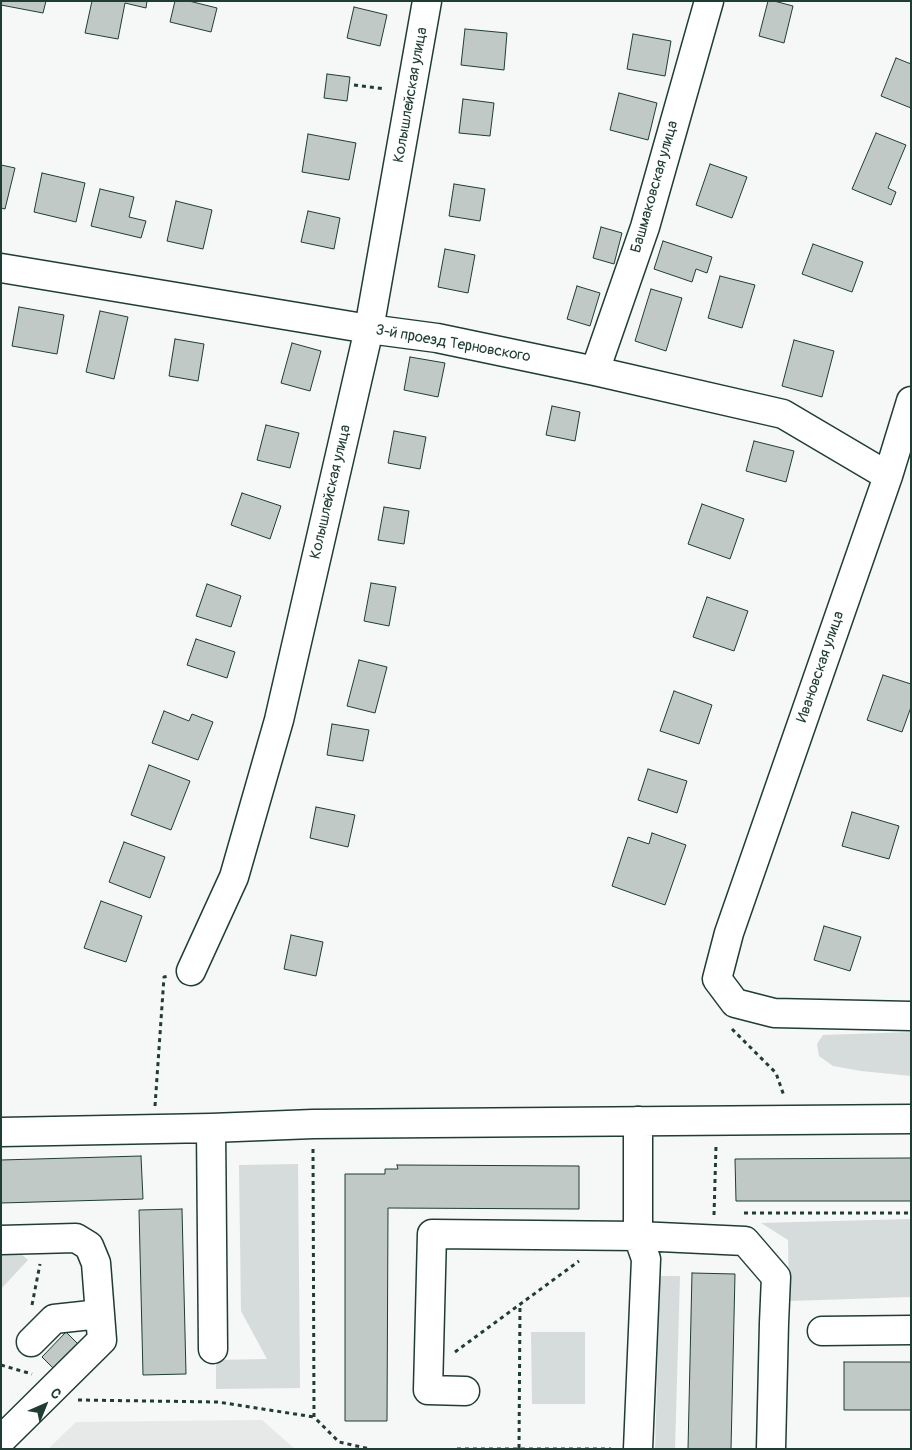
<!DOCTYPE html>
<meta charset="utf-8">
<style>
body{margin:0}
#map{position:relative;width:912px;height:1450px;overflow:hidden;background:#f6f7f7;font-family:Pangolin,sans-serif}
canvas{display:block}
.frame{position:absolute;inset:0;border:2px solid #1f3d34;pointer-events:none}
.north{position:absolute;left:20px;top:1380px;width:50px;height:50px;-webkit-text-stroke:4px #fff;paint-order:stroke;rotate:44deg;font-size:14px;font-weight:700;line-height:20px;text-align:center;color:#1f3d34}
.north::after{content:'';display:block;margin:auto;width:18px;height:22px;background:#1f3d34;clip-path:polygon(50% 0,100% 100%,50% 72%,0 100%)}
</style>
<div id="map">
<canvas width="912" height="1450"></canvas>
<div class="frame"></div>
<div class="north">С</div>
</div>
<script>
const g = document.querySelector('canvas').getContext('2d');
g.lineJoin = 'round';
function fillPath(path, color) { g.fillStyle = color; g.fill(path, 'evenodd'); }
const poly = rows => new Path2D(rows.map(r => 'M' + r).join(''));
function trace(path, color, width, dash) { g.strokeStyle = color; g.lineWidth = width; g.lineCap = dash ? 'butt' : 'round'; g.setLineDash(dash || []); g.stroke(path); }
function label(font, color, halo, rows, align = 'center') {
  g.font = font + ' Pangolin,sans-serif'; g.lineWidth = 4; g.setLineDash([]); g.textBaseline = 'middle'; g.strokeStyle = halo; g.fillStyle = color; for (const [text, x, y, turn = 0] of rows) {
    g.save(); g.translate(x, y); g.rotate((+turn || 0) * Math.PI / 180); g.textAlign = isNaN(turn) ? turn : align; if (halo) g.strokeText(text, 0, 0); g.fillText(text, 0, 0); g.restore();
  }
}
fillPath(poly([
 [262,1420,295,1449,48,1449,76,1422]
]), '#e6e9e8');
fillPath(poly([
 [911,1032,911,1076,861,1071,833,1066,819,1056,817,1044,823,1035],
 [298,1164,300,1388,216,1389,216,1360,267,1359,241,1311,239,1165],
 [911,1219,911,1297,789,1301,788,1240,761,1223],
 [5,1240,28,1260,1,1289,1,1244],
 [660,1276,680,1276,675,1449,655,1449],
 [531,1332,585,1332,585,1404,532,1404]
]), '#d6dcdb');
const building = poly([
 [2,1,46,1,43,13,1,5,2,1],
 [92,1,147,1,146,8,125,3,118,39,85,33,92,1],
 [175,1,189,1,217,8,211,32,170,22,175,1],
 [768,1,774,1,793,6,784,43,759,36,768,1],
 [354,7,387,15,380,46,347,38,354,7],
 [465,29,507,33,504,70,461,65,465,29],
 [633,34,671,41,665,76,627,69,633,34],
 [896,58,911,64,911,108,881,96,896,58],
 [327,74,350,77,347,101,324,98,327,74],
 [619,93,657,103,648,140,610,130,619,93],
 [463,99,494,103,490,136,459,133,463,99],
 [876,133,906,145,888,188,896,192,891,205,852,189,876,133],
 [308,134,356,143,349,180,302,172,308,134],
 [710,164,747,177,732,218,696,205,710,164],
 [1,165,15,168,5,209,1,208,1,165],
 [42,173,85,183,76,222,34,212,42,173],
 [454,184,485,189,480,221,449,216,454,184],
 [100,189,134,197,129,217,146,221,141,238,91,226,100,189],
 [176,201,212,210,203,249,167,241,176,201],
 [308,211,340,218,334,249,301,242,308,211],
 [601,227,622,233,614,264,593,258,601,227],
 [663,241,712,257,707,273,696,269,692,282,654,269,663,241],
 [813,244,863,262,852,292,802,274,813,244],
 [445,249,475,255,468,293,438,287,445,249],
 [720,276,755,285,742,328,708,318,720,276],
 [577,286,600,293,590,326,567,319,577,286],
 [651,289,682,298,666,351,635,341,651,289],
 [19,307,64,315,57,354,12,346,19,307],
 [100,311,128,317,114,379,86,372,100,311],
 [175,339,204,344,198,381,169,376,175,339],
 [794,340,834,351,822,397,782,386,794,340],
 [292,343,321,351,310,391,281,383,292,343],
 [410,357,445,363,438,397,404,390,410,357],
 [552,406,580,412,575,441,546,435,552,406],
 [266,425,299,433,290,468,257,460,266,425],
 [394,431,426,437,420,469,388,463,394,431],
 [754,441,794,451,786,482,746,471,754,441],
 [242,493,281,506,270,539,231,525,242,493],
 [702,504,744,519,730,559,688,544,702,504],
 [384,507,409,511,404,544,378,540,384,507],
 [371,583,396,587,389,626,364,621,371,583],
 [207,584,241,596,231,627,196,616,207,584],
 [707,597,748,611,734,651,693,637,707,597],
 [196,639,235,652,227,678,187,665,196,639],
 [359,660,387,667,375,713,347,706,359,660],
 [883,675,911,684,911,707,902,732,867,720,883,675],
 [674,691,712,705,699,744,660,731,674,691],
 [164,711,189,721,192,714,213,722,198,760,152,743,164,711],
 [332,724,369,730,363,761,327,755,332,724],
 [149,765,190,781,171,830,131,815,149,765],
 [648,769,687,781,677,813,638,800,648,769],
 [316,807,355,815,348,847,310,838,316,807],
 [852,812,899,826,889,859,842,846,852,812],
 [652,833,686,845,665,905,612,886,628,837,649,844,652,833],
 [124,842,165,857,150,898,109,882,124,842],
 [101,901,142,916,126,962,84,948,101,901],
 [824,926,861,937,850,971,814,960,824,926],
 [291,935,323,942,316,976,284,969,291,935],
 [141,1156,143,1199,1,1203,1,1160,141,1156],
 [911,1158,911,1201,736,1201,735,1159,911,1158],
 [397,1165,579,1166,579,1209,388,1208,387,1421,345,1421,345,1174,385,1174,385,1169,398,1169,397,1165],
 [182,1209,186,1374,143,1375,139,1210,182,1209],
 [692,1273,735,1274,731,1449,688,1449,692,1273],
 [66,1332,81,1347,57,1372,42,1357,66,1332],
 [844,1362,911,1362,911,1410,844,1410,844,1362]
]);
fillPath(building, '#c0c9c6');
trace(building, '#1f3d34', 1);
const minor = poly([
 [1,268,369,329,437,338,595,371,783,414,888,476],
 [595,371,645,227,709,1],
 [911,401,888,476,729,933,717,979,735,1003,774,1013,911,1016],
 [191,971,234,877,279,720,369,329,427,1],
 [638,1121,638,1236,646,1259,638,1449],
 [211,1128,213,1349],
 [1,1132,211,1128,313,1124,911,1119],
 [1,1240,76,1238,89,1246,96,1263,102,1340,1,1440],
 [822,1331,911,1330],
 [31,1342,54,1319,100,1314],
 [465,1391,428,1390,432,1234,638,1236,745,1241,776,1277,774,1323,771,1449]
]);
trace(minor, '#1f3d34', 31);
trace(poly([
 [354,85,385,89],
 [732,1029,776,1073,784,1096],
 [155,1106,164,977,168,976],
 [313,1149,314,1417,339,1442,370,1449],
 [744,1213,911,1213],
 [714,1215,716,1146],
 [32,1305,40,1264],
 [455,1352,579,1261],
 [1,1365,32,1374],
 [78,1400,218,1402,314,1417],
 [519,1448,520,1304],
 [457,1449,611,1449]
]), '#1f3d34', 3, [4, 4]);
trace(minor, '#fff', 28);
label('15px', '#1f3d34', '#fff', [
 ["Колышлейская улица",411,95,-80],
 ["Башмаковская улица",655,187,-74],
 ["3-й проезд Терновского",453,344,10],
 ["Колышлейская улица",331,492,-77],
 ["Ивановская улица",821,667,-71]
]);
</script>
